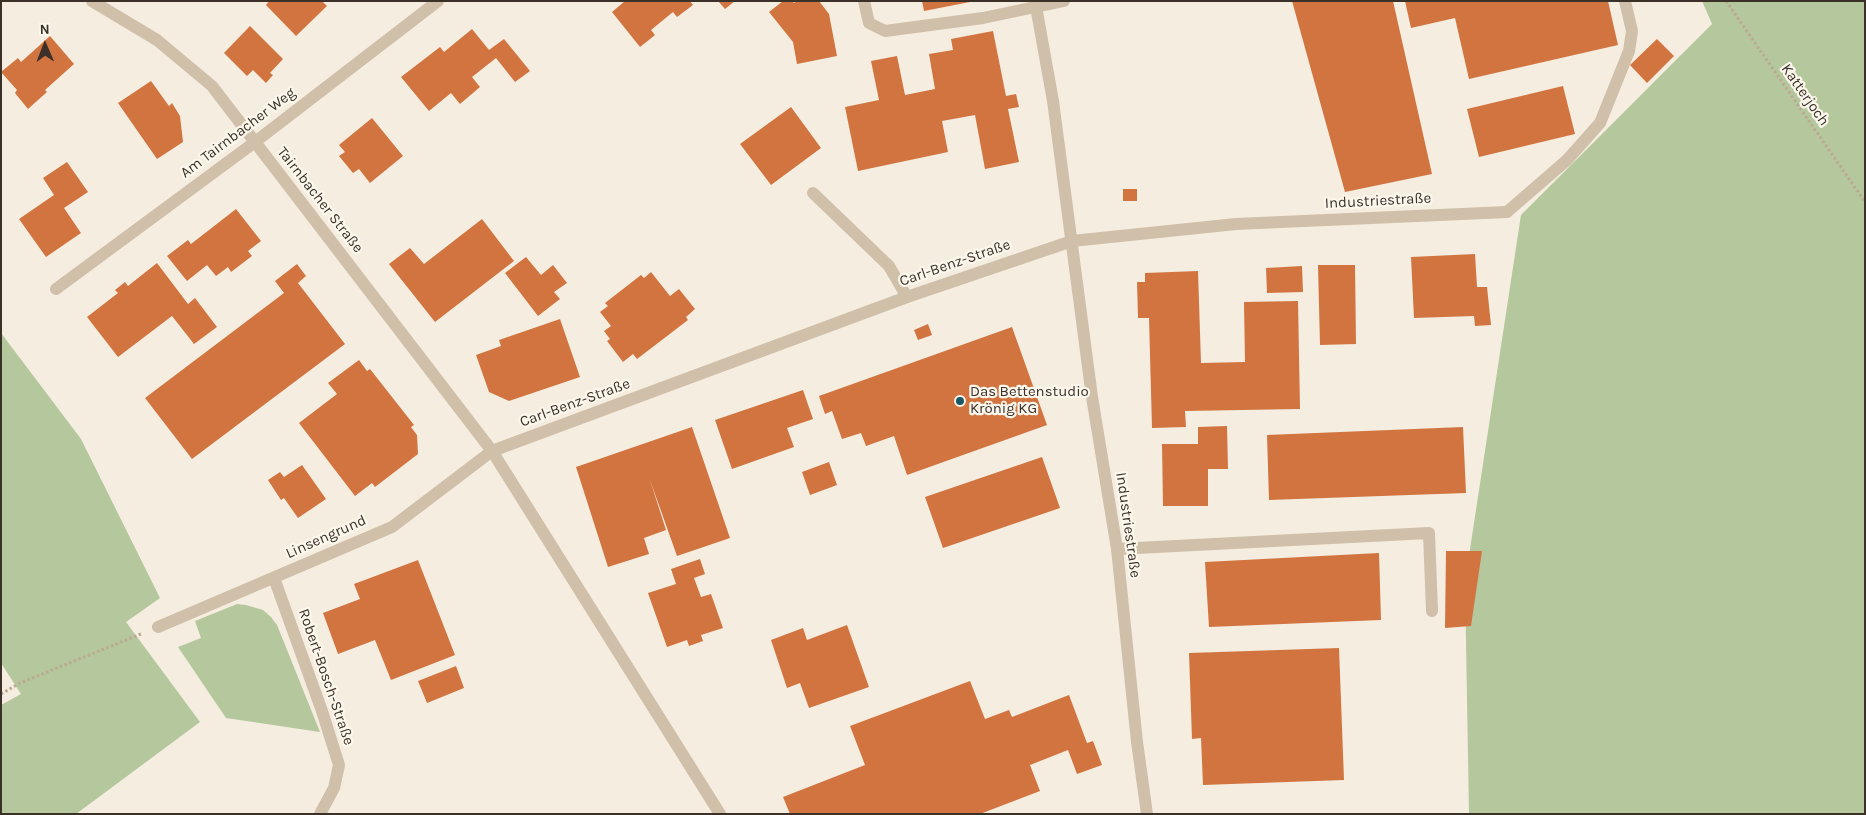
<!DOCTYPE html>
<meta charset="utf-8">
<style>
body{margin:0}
#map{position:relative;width:1866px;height:815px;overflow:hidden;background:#f5eddf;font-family:Karla,sans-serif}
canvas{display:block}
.frame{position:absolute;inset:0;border:2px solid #3c3129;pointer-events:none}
.north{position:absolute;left:20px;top:20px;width:50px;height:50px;-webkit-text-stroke:4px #fcf7ec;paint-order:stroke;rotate:359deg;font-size:14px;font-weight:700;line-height:20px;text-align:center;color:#3c3129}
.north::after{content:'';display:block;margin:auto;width:18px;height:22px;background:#3c3129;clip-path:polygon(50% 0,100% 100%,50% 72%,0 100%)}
</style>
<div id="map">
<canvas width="1866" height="815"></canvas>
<div class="frame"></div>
<div class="north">N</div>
</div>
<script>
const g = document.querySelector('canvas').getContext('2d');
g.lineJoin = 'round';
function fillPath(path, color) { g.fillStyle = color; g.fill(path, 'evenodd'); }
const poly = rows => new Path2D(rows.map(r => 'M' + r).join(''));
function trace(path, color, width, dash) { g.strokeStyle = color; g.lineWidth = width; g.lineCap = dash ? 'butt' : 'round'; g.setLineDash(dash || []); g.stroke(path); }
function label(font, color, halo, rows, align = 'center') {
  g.font = font + ' Karla,sans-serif'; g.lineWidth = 4.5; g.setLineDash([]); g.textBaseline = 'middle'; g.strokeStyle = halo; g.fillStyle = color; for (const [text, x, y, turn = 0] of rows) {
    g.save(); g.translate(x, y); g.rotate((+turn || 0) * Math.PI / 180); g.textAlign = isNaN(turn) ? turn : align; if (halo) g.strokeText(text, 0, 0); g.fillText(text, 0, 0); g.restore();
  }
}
fillPath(poly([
 [1702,1,1865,1,1865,814,1469,814,1465,582,1521,215,1712,24],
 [1,333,81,439,160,598,126,622,200,722,76,814,1,814,1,705,21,694,1,663],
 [237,604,246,605,263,610,271,617,277,625,320,732,226,718,178,647,201,638,195,621]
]), '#b4c79d');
fillPath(poly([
 [269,1,322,1,327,6,296,36,266,5],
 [625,1,690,1,693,5,677,17,673,12,651,30,655,35,640,47,612,12],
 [718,1,735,1,725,9],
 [783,1,792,1,794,3,797,1,819,1,829,14,837,56,797,64,793,42,769,12],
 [922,1,970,1,970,2,924,11],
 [1292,1,1393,1,1432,174,1345,192],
 [1405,1,1608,1,1618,45,1469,79,1455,18,1411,28],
 [250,26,283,59,270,73,273,75,266,83,253,70,247,76,224,53],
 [472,29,489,50,504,39,530,71,515,82,496,58,472,77,480,87,460,104,451,93,429,111,401,77,440,47,444,52],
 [993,31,1006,96,1016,94,1019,107,1008,109,1019,162,985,169,975,115,942,121,948,152,858,171,845,107,879,100,871,61,897,56,905,95,935,89,929,54,953,50,951,39],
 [50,36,74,64,45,90,47,92,28,109,15,93,17,90,1,72,18,58,21,62],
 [1657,39,1674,56,1647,83,1630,65],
 [151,81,169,106,172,103,180,116,183,142,157,159,118,103],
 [1563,86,1575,134,1479,157,1467,109],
 [791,107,821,148,771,185,740,144],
 [372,118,403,156,370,183,359,169,353,173,339,156,345,152,339,145],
 [67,162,88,192,64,208,81,233,46,257,19,219,54,195,43,178],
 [1123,189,1137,189,1137,201,1123,201],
 [236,209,261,241,248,251,252,256,231,272,228,267,216,276,207,265,187,281,167,256,188,240,191,244],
 [482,219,514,261,435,322,389,264,410,248,424,264],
 [1475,254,1477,287,1487,287,1491,325,1475,326,1474,316,1414,318,1411,257],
 [526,257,541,275,553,265,567,283,554,292,560,299,538,316,505,273],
 [157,263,188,304,195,298,217,327,194,344,172,316,118,357,87,317,118,293,115,290,125,282,128,286],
 [297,264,306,276,298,283,345,344,192,459,145,398,284,293,275,281],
 [1318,265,1355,265,1356,344,1320,345],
 [1302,266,1303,292,1267,293,1266,268],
 [1198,271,1201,363,1245,362,1244,302,1298,301,1300,409,1185,411,1186,427,1152,428,1149,318,1138,318,1137,282,1145,282,1145,273],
 [651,272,670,296,679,289,695,309,686,317,688,320,637,359,633,354,623,362,607,341,610,339,604,331,611,326,600,312,608,306,605,303,641,275,644,278],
 [560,319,580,377,509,401,489,392,476,355,501,346,499,340],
 [928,324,932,335,918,340,914,330],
 [1012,327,1047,425,907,475,894,436,866,446,861,433,842,439,832,411,825,414,819,396],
 [359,360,367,371,370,369,414,425,411,427,417,435,418,454,375,487,372,483,355,496,299,423,337,394,328,383],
 [803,390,813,419,787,428,794,447,732,469,715,420],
 [1227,426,1228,469,1208,469,1208,506,1163,506,1162,444,1198,444,1198,427],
 [692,427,730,538,677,556,650,480,666,530,644,538,649,554,608,567,576,467],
 [1463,427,1466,493,1269,500,1267,435],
 [1042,457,1060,508,943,548,925,497],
 [829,462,837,485,810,495,802,472],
 [302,465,326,499,298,518,284,498,281,500,268,480,280,472,284,477],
 [1446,551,1482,551,1471,626,1445,628],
 [1379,553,1381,620,1209,627,1205,562],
 [700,559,705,574,694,578,701,597,711,594,723,628,701,635,703,641,689,646,687,640,667,647,648,593,676,584,671,569],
 [418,560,455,655,391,680,375,640,338,654,323,613,360,599,354,584],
 [847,625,869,687,809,708,800,683,787,688,771,640,803,628,807,640],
 [1339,648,1344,780,1203,785,1201,738,1192,739,1189,653],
 [456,666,464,688,427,703,418,681],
 [970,681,985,719,1009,710,1012,717,1069,695,1087,743,1093,741,1102,765,1077,774,1068,750,1030,765,1040,791,980,814,790,814,783,797,865,765,850,726]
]), '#d27440');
trace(poly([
 [1726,1,1865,202],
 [1,694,20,683,141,634]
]), '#bca993', 3, [2.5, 2.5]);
trace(poly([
 [864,1,869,23,885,31,983,18,1064,1],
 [813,193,889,266,907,297],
 [1507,212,1567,160,1600,123,1629,51,1632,31,1625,1],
 [1117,549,1429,533,1432,611]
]), '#d0bfa9', 12);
trace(poly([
 [92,1,157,40,212,86,492,451,392,527,158,627],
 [1035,1,1053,101,1092,397,1117,549,1137,742,1147,814],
 [56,289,255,142,438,1],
 [274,578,322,711,339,765,334,788,320,814],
 [720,814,492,451,907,297,1072,241,1236,224,1507,212]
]), '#d0bfa9', 12);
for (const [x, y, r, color] of [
 [960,401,5,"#1a5663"]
]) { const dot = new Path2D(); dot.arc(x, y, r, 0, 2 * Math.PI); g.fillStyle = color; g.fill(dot); trace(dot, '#fcf7ec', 2); }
label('15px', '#3c3129', '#fcf7ec', [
 ["Katterjoch",1805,95,55],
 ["Am Tairnbacher Weg",238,133,-37],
 ["Tairnbacher Straße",320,200,52],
 ["Industriestraße",1378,201,-3],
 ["Carl-Benz-Straße",955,263,-19],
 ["Carl-Benz-Straße",575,403,-20],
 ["Industriestraße",1128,525,82],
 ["Linsengrund",326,537,-24],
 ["Robert-Bosch-Straße",326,677,71]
]);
label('15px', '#3c3129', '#fcf7ec', [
 ["Das Bettenstudio",970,392],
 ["Krönig KG",970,409]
], 'left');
</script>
